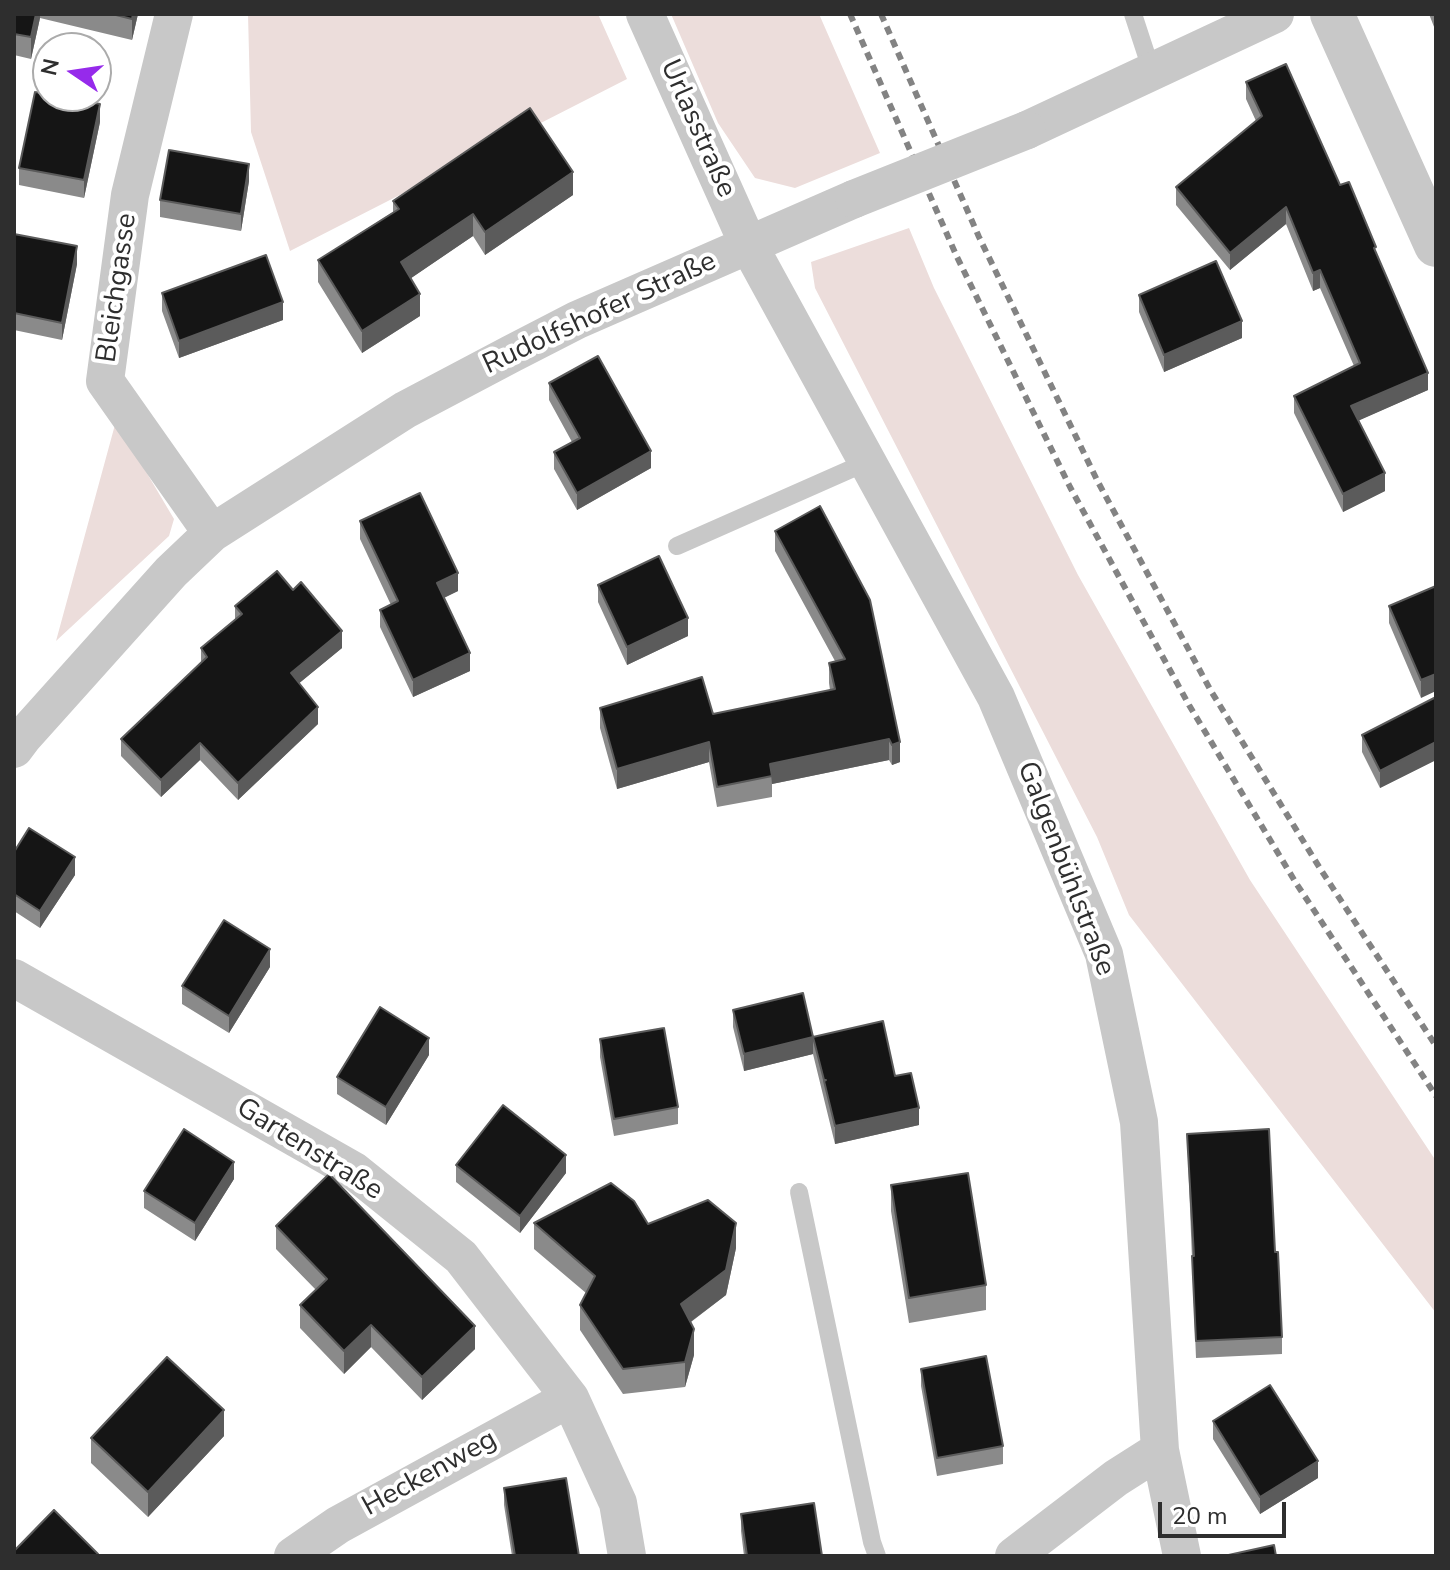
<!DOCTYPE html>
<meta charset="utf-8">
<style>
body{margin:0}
#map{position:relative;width:1450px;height:1570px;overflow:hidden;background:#fff;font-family:"Nunito Sans",sans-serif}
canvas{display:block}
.frame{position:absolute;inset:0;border:16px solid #2e2e2e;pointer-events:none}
.north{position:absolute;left:32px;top:32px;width:80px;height:80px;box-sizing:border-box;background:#fff;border:2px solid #ababab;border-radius:50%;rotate:283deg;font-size:22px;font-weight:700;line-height:32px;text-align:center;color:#2e2e2e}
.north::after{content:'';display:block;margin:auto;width:28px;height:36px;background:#962aeb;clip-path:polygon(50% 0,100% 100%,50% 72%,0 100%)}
.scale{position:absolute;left:1158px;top:1502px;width:128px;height:36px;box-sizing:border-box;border:4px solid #2e2e2e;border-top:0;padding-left:10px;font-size:24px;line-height:28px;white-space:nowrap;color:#2e2e2e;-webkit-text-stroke:6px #fff;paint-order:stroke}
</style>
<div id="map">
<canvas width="1450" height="1570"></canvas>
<div class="frame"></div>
<div class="north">N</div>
<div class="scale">20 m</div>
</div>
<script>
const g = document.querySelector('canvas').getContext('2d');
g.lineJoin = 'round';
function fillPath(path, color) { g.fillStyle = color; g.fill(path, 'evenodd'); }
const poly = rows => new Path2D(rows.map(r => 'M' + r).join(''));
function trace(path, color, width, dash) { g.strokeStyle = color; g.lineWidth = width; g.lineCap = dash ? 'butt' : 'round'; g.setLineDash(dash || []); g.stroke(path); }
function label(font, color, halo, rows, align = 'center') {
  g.font = font + ' "Nunito Sans",sans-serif'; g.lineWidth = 8; g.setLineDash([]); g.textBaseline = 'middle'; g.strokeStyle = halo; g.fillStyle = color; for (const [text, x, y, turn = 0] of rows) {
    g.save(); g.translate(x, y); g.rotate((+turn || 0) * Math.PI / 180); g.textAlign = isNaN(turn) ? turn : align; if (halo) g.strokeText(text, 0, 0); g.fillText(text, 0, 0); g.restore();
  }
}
fillPath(poly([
 [248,14,598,14,627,79,290,251,251,132],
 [671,14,819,14,880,153,795,188,755,178,718,123],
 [909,228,934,288,1078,575,1250,880,1436,1161,1436,1313,1129,915,1097,837,815,288,811,262],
 [116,421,174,519,169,536,56,641]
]), '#ecdddb');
trace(poly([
 [1133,14,1152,72],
 [677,546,867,462],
 [799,1192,872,1542,877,1556]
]), '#c8c8c8', 18);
trace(poly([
 [174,14,130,195,105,381,212,533],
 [645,14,748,244,996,697,1104,954,1139,1122,1160,1450,1182,1556],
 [1027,130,1275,14],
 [14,749,23,737,171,572,212,533,405,410,511,354,577,320,854,199],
 [14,978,354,1171,461,1257,570,1398,618,1503,627,1556],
 [293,1556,338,1525,570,1398],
 [1014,1556,1116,1478,1160,1450]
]), '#c8c8c8', 38);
trace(poly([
 [1332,14,1436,245]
]), '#c8c8c8', 44);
trace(poly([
 [850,14,957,257,1070,487,1189,705,1296,883,1436,1096],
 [881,14,979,237,1098,482,1211,691,1321,870,1436,1046]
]), '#838383', 6, [8, 6]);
trace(poly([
 [854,199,1027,130]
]), '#c8c8c8', 38);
fillPath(poly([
 [14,14,138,14,132,40,40,18,31,59,14,55],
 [1429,14,1436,14,1436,32],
 [1246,82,1340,185,1376,253,1428,390,1359,420,1385,491,1343,512,1294,413,1294,396,1354,366,1320,288,1313,291,1286,224,1230,270,1176,205,1176,187,1256,121,1246,99],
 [100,122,84,198,19,185,19,168],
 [249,181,241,231,160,217,160,200],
 [573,195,485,255,473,236,411,278,420,316,362,353,318,282,318,260,393,212,393,201],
 [14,234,77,264,62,340,14,330],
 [162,293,283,320,179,358,162,311],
 [1139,295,1242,338,1164,372,1139,312],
 [549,383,651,468,577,510,554,469,554,452,572,442,549,400],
 [820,506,900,762,892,765,889,760,772,784,772,797,717,807,709,762,617,789,600,728,600,708,713,714,830,690,829,683,829,663,835,661,775,551,775,531],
 [360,521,458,591,444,598,470,671,413,697,380,627,380,610,391,605,360,539],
 [598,585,688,636,627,665,598,602],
 [1436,586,1421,698,1389,623,1389,606],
 [235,606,342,648,299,683,318,724,238,800,200,760,161,797,121,756,121,739,201,663,201,648,235,620],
 [1436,697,1436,760,1380,788,1362,752,1362,735],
 [14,852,75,875,40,928,14,911],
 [270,967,229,1033,182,1004,182,986],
 [733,1010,813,1037,895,1076,919,1125,835,1144,813,1054,744,1071,733,1027],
 [600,1039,678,1107,678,1124,614,1136,600,1057],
 [429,1055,386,1125,337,1094,337,1077],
 [1187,1134,1275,1252,1282,1337,1282,1354,1196,1358],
 [456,1165,566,1173,520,1233,456,1182],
 [234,1179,195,1241,144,1208,144,1191],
 [891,1185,986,1285,986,1310,909,1323,891,1211],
 [534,1223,648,1224,736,1248,726,1295,691,1322,694,1355,685,1387,623,1394,580,1330,580,1305,586,1293,534,1249],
 [276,1226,475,1349,422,1400,371,1347,344,1374,300,1328,300,1305,316,1290,276,1249],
 [921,1369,1003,1446,1003,1464,937,1476,921,1386],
 [1213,1421,1318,1478,1260,1514,1213,1439],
 [224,1436,148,1517,91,1463,91,1438],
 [504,1488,579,1556,512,1556,504,1505],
 [741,1514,822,1556,744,1556,741,1531]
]), '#8a8a8a');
fillPath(poly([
 [36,14,40,14,40,18,31,59,31,37],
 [133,14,138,14,132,40,132,19],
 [100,104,100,122,84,198,84,180],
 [249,164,249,181,241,231,241,214],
 [573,172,573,195,485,255,485,232],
 [1286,207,1286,224,1230,270,1230,253],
 [473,214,473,236,401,285,401,262],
 [77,246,77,264,62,340,62,323],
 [1320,270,1320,288,1313,291,1313,273],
 [420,294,420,316,362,353,362,331],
 [283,302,283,320,179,358,179,341],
 [1242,321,1242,338,1164,372,1164,355],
 [1428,373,1428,390,1351,424,1351,406],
 [651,451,651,468,577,510,577,493],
 [1385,473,1385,491,1343,512,1343,494],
 [458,573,458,591,437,601,437,583],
 [688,618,688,636,627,665,627,647],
 [342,631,342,648,291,690,291,673],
 [470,653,470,671,413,697,413,680],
 [1436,674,1436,691,1421,698,1421,680],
 [318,707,318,724,238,800,238,783],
 [889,739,889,760,772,784,770,764],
 [709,742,709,762,617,789,617,769],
 [900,742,900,762,892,765,892,745],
 [1436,742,1436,760,1380,788,1380,771],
 [200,743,200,760,161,797,161,780],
 [75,857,75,875,40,928,40,911],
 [270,949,270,967,229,1033,229,1016],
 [813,1037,813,1054,744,1071,744,1054],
 [429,1038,429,1055,386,1125,386,1107],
 [919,1108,919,1125,835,1144,835,1126],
 [566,1155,566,1173,520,1233,520,1216],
 [234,1162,234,1179,195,1241,195,1223],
 [736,1223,736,1248,726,1295,681,1329,681,1304],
 [371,1325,371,1347,344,1374,344,1351],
 [475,1326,475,1349,422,1400,422,1377],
 [694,1329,694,1355,685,1387,685,1362],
 [224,1410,224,1436,148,1517,148,1492],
 [1318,1461,1318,1478,1260,1514,1260,1497]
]), '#5b5b5b');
const building = poly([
 [14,14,36,14,31,37,14,34,14,14],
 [112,14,133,14,132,19,112,14],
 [1286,64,1340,185,1349,182,1376,247,1374,248,1428,373,1351,406,1385,473,1343,494,1294,396,1360,363,1320,270,1313,273,1286,207,1230,253,1176,187,1262,116,1246,82,1286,64],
 [35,92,48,94,48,96,57,96,100,104,84,180,19,168,35,92],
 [530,108,573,172,485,232,473,214,401,262,420,294,362,331,318,260,399,209,393,201,530,108],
 [169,150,249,164,241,214,160,200,169,150],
 [14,234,77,246,62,323,14,313,14,234],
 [266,255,283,302,179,341,162,293,266,255],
 [1216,261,1242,321,1164,355,1139,295,1216,261],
 [598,356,651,451,577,493,554,452,580,438,549,383,598,356],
 [420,493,458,573,437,583,470,653,413,680,380,610,398,601,360,521,420,493],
 [820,506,870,600,900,742,892,745,889,739,770,764,772,776,717,787,709,742,617,769,600,708,702,677,713,714,835,689,829,663,845,659,775,531,820,506],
 [659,556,688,618,627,647,598,585,659,556],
 [277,571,293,590,301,582,342,631,291,673,318,707,238,783,200,743,161,780,121,739,207,657,201,648,242,614,235,606,277,571],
 [1436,586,1436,674,1421,680,1389,606,1436,586],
 [1436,697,1436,742,1380,771,1362,735,1436,697],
 [29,828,75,857,40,911,14,894,14,852,29,828],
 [224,920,270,949,229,1016,182,986,224,920],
 [803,993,813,1037,744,1054,733,1010,803,993],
 [380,1007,429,1038,386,1107,337,1077,380,1007],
 [883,1021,895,1076,911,1073,919,1108,835,1126,824,1081,826,1080,824,1080,813,1037,883,1021],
 [664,1028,678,1107,614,1119,600,1039,664,1028],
 [503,1105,566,1155,520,1216,456,1165,503,1105],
 [184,1129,234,1162,195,1223,144,1191,184,1129],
 [1269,1129,1275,1252,1278,1252,1282,1337,1196,1341,1192,1256,1194,1256,1187,1134,1269,1129],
 [968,1173,986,1285,909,1298,891,1185,968,1173],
 [329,1174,475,1326,422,1377,371,1325,344,1351,300,1305,327,1279,276,1226,329,1174],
 [611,1183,634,1201,648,1224,708,1200,736,1223,726,1270,681,1304,694,1329,685,1362,623,1369,580,1305,595,1276,534,1223,611,1183],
 [986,1356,1003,1446,937,1458,921,1369,986,1356],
 [167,1357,224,1410,148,1492,91,1438,167,1357],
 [1270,1385,1318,1461,1260,1497,1213,1421,1270,1385],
 [566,1478,579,1556,515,1556,504,1488,566,1478],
 [814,1503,822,1556,747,1556,741,1514,814,1503],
 [54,1510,98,1554,96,1556,14,1556,14,1551,54,1510],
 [1274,1545,1276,1556,1224,1556,1274,1545]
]);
fillPath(building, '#151515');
trace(building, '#5b5b5b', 2);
label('28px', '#2e2e2e', '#fff', [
 ["Urlasstraße",697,129,66],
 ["Bleichgasse",118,288,-82],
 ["Rudolfshofer Straße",600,314,-25],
 ["Galgenbühlstraße",1065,869,69],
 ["Gartenstraße",309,1150,32],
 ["Heckenweg",430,1474,-29]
]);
</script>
